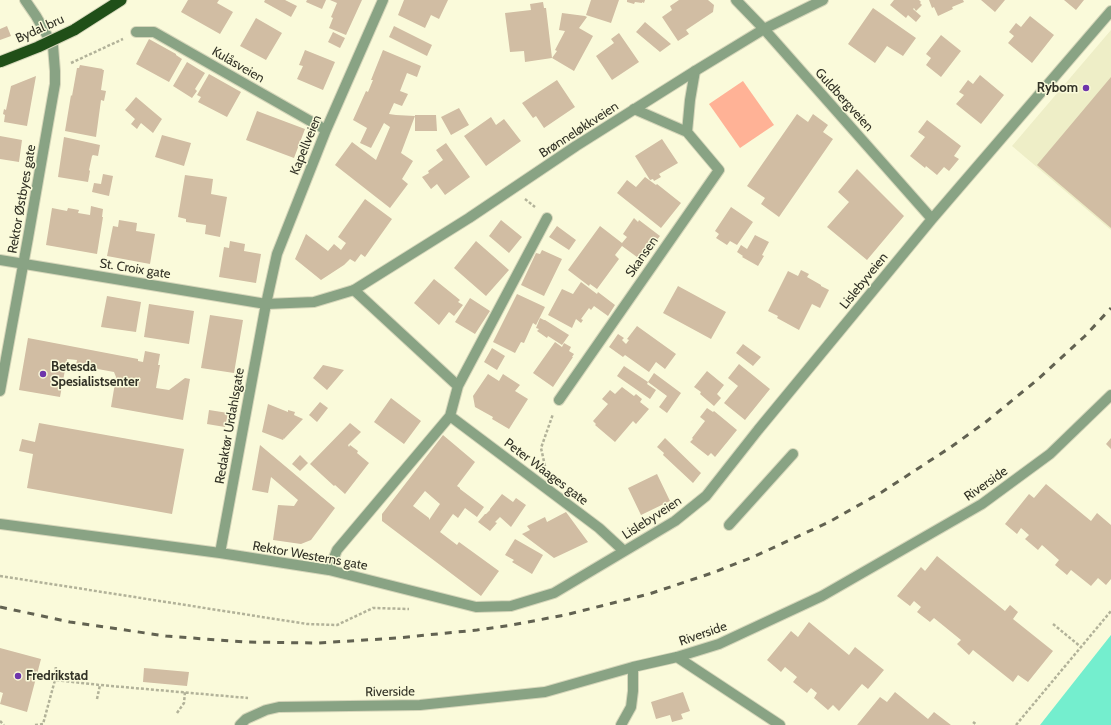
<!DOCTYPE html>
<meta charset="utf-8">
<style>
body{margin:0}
canvas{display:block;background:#fafada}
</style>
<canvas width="1111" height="725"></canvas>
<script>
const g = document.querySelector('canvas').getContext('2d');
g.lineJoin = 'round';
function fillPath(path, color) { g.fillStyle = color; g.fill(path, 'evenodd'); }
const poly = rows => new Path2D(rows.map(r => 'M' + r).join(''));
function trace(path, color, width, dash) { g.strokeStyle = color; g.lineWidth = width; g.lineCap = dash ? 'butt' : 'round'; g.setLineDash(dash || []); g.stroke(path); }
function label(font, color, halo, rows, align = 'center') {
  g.font = font + ' Cabin,sans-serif'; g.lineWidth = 3; g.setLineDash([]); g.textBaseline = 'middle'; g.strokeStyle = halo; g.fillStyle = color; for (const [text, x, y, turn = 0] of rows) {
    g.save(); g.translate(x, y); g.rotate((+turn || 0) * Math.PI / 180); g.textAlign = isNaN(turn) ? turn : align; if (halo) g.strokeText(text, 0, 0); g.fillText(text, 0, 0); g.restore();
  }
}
fillPath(poly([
 [1111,30,1111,230,1012,146]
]), '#eeeec7');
fillPath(poly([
 [743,81,774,125,740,148,709,104]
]), '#ffb296');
fillPath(poly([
 [1111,635,1111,725,1040,725,1051,711]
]), '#74eece');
fillPath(poly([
 [188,0,219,0,217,3,233,12,220,34,181,12],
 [265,0,285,0,297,6,291,17,264,2],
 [307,0,326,0,322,9,306,2],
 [330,0,362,0,346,35,329,28,333,18,331,17,337,3],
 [404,0,448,0,439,19,431,15,425,28,398,15],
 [591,0,619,0,611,23,586,15],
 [627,0,645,0,644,3,642,2,642,3,635,2,634,4,627,2],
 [679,0,708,0,714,5,713,12,686,30,689,34,678,41,662,17,672,10,670,6],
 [894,0,919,0,921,2,920,3,922,5,916,11,914,8,913,9,921,16,916,22,908,15,906,18,890,5],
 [929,0,963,0,964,2,952,7,953,9,938,16,934,7,932,8],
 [981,0,1005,0,995,12],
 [1064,0,1084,0,1076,10],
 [543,2,544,8,546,8,552,58,525,62,524,51,510,52,505,13,531,10,530,4],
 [873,8,916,38,903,56,887,46,875,63,848,44],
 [562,13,585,16,587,17,579,28,593,36,574,71,552,58,557,51,555,50,565,31,559,30],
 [1030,16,1054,35,1032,63,1008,43,1014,36,1009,32,1016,23,1021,27],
 [256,18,282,33,266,60,240,46],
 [645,22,671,44,660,52,636,32],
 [7,26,11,36,0,40,0,29],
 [394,26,432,45,427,56,389,37],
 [333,32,345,38,340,48,328,42],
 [619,33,639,62,612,80,596,56,614,43,611,39],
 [941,35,961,51,941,77,926,65,931,58,926,54],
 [149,39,176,54,176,55,182,59,169,82,136,64],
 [305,50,335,62,323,90,297,79,303,66,299,65],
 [383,50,421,66,417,77,407,73,400,91,408,94,402,106,394,103,389,114,396,115,415,116,401,153,413,161,402,179,408,184,390,208,335,165,352,142,376,160,390,127,384,123,371,148,360,143,367,128,353,120,366,91,368,92,373,80,371,80],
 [187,62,205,73,195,89,197,91,192,98,173,86],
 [80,65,103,69,102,70,104,70,101,90,106,91,104,101,101,100,96,137,65,131,71,95,72,96,77,68,79,68],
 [209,74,241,92,227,117,198,102,201,97,197,95],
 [980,75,1004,95,981,124,956,104,964,95,959,92,968,80,973,84],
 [36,76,27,126,4,122,5,115,3,114,4,109,6,110,11,86],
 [1111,77,1111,228,1037,165],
 [557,80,575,107,544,128,536,116,533,118,522,103],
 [136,97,162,119,153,133,141,123,137,129,131,124,135,119,125,110],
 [459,108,469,125,451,135,441,117],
 [257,111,305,129,294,158,246,140],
 [797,114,808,122,813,114,828,125,823,132,833,139,779,217,761,204,765,198,747,186],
 [415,115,436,115,437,131,415,131],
 [491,117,496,125,504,119,521,141,486,166,464,136],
 [927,120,961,146,954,156,959,159,949,171,944,167,937,175,926,166,925,168,910,156,925,137,918,132],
 [162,135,191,143,184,166,155,157],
 [0,136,22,140,19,162,0,159],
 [64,137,100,145,98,156,93,155,92,156,89,170,90,171,88,182,58,177],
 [662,139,678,163,659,174,661,177,654,181,653,179,650,180,635,156],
 [446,143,470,177,445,195,437,184,431,189,422,177,429,173,428,171,443,160,436,150],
 [857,169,904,216,867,260,827,227,849,202,838,192],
 [103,174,113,176,109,196,92,192,94,183,101,184],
 [185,175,213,179,211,194,227,197,220,237,205,234,206,225,186,222,186,219,178,217],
 [645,177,656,185,657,184,681,203,661,228,617,193,627,180,636,187],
 [365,199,392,219,365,257,361,254,355,262,350,259,344,265,321,280,295,259,306,234,328,251,334,244,341,250,346,243,338,237],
 [91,206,103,209,102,217,103,217,97,254,46,245,52,208,67,211,68,208,79,210,78,213,90,215],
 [731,207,753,222,737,245,730,241,727,245,716,238,719,234,715,231],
 [634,218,638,222,639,220,660,236,641,260,622,246,615,255,619,259,597,289,590,284,589,286,568,270,600,226,622,243,627,237,623,234],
 [119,220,137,223,136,231,155,234,150,264,107,256,113,226,118,227],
 [501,220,522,237,509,253,489,236],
 [557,226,576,240,569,250,549,237],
 [755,235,769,242,762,255,764,256,758,266,742,257,743,256,737,252,741,245,747,249],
 [230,241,245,244,244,251,261,254,256,283,219,277,224,247,229,248],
 [476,241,509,270,486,296,454,268],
 [542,250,562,259,544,296,521,285,536,253,540,254],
 [801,270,809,274,807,277,821,285,821,286,829,290,820,308,812,304,799,330,777,318,778,316,768,311,788,271,798,276],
 [434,279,460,300,458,302,463,305,454,316,449,312,439,325,414,303],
 [581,282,597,294,598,292,615,305,608,316,594,306,591,310,589,308,581,319,583,320,581,323,576,319,572,328,548,315,562,289,573,294],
 [678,286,726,312,711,339,663,313],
 [517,294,545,307,536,325,533,323,524,343,521,342,515,353,493,342],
 [107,296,141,302,136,332,101,327],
 [470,298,490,311,475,334,455,322],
 [149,304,194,311,189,344,144,337],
 [210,315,243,320,234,373,201,368],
 [540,318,544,320,545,320,569,335,562,345,548,336,547,338,537,331,539,329,536,328],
 [637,326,676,354,665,369,656,362,649,372,625,355,623,357,609,347,618,334,624,338,622,340,626,344,629,340,627,339],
 [28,338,138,359,138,361,143,362,145,351,160,354,158,365,160,365,156,388,169,390,185,378,190,379,183,420,111,407,116,377,114,372,76,365,77,360,67,359,60,397,19,390],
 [555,342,562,347,564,343,571,347,569,351,574,354,572,357,573,357,553,387,533,373],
 [743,344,761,357,753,366,736,353],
 [492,348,505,356,497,370,484,362],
 [739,364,770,389,745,420,724,403,738,386,728,378],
 [323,365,344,370,327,390,313,378],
 [624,366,648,382,647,384,656,390,650,399,617,376],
 [707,371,724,385,717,394,721,398,714,406,700,394,701,392,694,387],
 [654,373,681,393,667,413,659,407,667,396,648,382],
 [488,374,499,381,503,374,520,385,515,391,528,399,509,429,492,419,493,417,475,407,473,396],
 [622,387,634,396,636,394,642,399,640,402,649,409,636,424,633,421,615,442,595,425,596,424,593,421,608,404,602,399,610,390,615,394],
 [391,398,421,421,404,444,374,422],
 [320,402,328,408,317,422,309,415],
 [268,404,288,412,288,410,295,412,294,415,303,419,284,439,284,438,283,440,262,432],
 [707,408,713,412,714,411,737,430,715,457,711,453,708,456,690,442,693,439,692,438,705,421,700,417],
 [209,410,228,413,225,427,207,424],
 [39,423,184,449,172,514,27,488,33,454,19,451,22,439,35,442],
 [350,423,361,432,348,445,349,447,350,445,358,451,357,453,369,463,345,494,335,485,334,486,310,464],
 [443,435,475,462,457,486,460,488,460,489,484,507,477,517,465,508,458,518,453,514,440,532,457,545,459,542,499,571,481,596,382,521,382,514],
 [425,491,440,504,429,520,429,518,413,506],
 [665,438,701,473,693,483,663,455,664,453,657,447],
 [1111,438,1111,449,1106,444],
 [260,445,335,508,311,540,301,544,273,540,278,505,294,506,298,500,271,477,268,493,252,490],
 [300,455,308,463,300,471,292,464],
 [657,474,670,501,641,515,628,488],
 [1046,484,1091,521,1097,513,1111,525,1111,579,1106,585,1098,578,1091,586,1071,570,1067,575,1055,565,1059,560,1042,545,1038,550,1025,539,1029,535,1021,528,1017,534,1005,524,1029,494,1034,498],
 [502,494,513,502,516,498,526,505,511,527,500,517,495,522,497,523,490,531,478,522,485,514,486,514,490,510,490,509],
 [566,512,588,542,554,558,522,534,530,530,527,526,545,517,547,522],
 [515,539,543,555,532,574,512,562,514,560,505,555],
 [937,556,1005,611,1010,605,1018,612,1013,619,1053,651,1028,682,1018,675,1013,682,973,650,969,655,957,644,961,640,934,618,930,622,917,612,921,607,914,601,910,606,897,596,921,567,925,571],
 [809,622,849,655,855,647,884,670,868,689,862,684,839,711,833,705,828,710,814,698,817,693,811,688,807,693,793,682,797,677,785,667,781,672,767,660,791,631,798,637],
 [0,648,41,659,27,712,0,704,3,693,0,692],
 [144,668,189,672,187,686,143,682],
 [683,692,690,711,681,714,683,719,672,722,670,715,656,719,651,702],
 [895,692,928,719,934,712,951,725,857,725,880,697,887,702]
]), '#d1bda3');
const service = poly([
 [729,525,793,454]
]);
const minor = poly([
 [736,0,764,29,932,219],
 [136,32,154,32,326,130],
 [687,132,690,100,695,71],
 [354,290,458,386,547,218],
 [0,391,28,238,55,84,55,71,53,46,36,16,25,0],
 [559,400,719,170,687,132,634,109],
 [450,416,599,528,624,551],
 [0,524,220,553,329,570,476,607,511,606,554,593,675,521,706,496,758,430,932,219,1111,11],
 [220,553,266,304,277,254,326,130,383,0],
 [329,570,337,550,450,416,458,386],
 [677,657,780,725],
 [240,725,246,719,266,710,279,707,420,705,545,692,633,667,677,657,719,644,822,596,982,504,1050,454,1111,395],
 [621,725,631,707,633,691,633,667]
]);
const tertiary = poly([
 [0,260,266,304,314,302,354,290,469,218,576,146,695,71,764,29,823,0]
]);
const trunk = poly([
 [74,30,121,0]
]);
trace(service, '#d6d6ba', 12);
trace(minor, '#d6d6ba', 12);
trace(tertiary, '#d6d6ba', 12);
trace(trunk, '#d6d6ba', 13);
trace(poly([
 [71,63,123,39],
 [525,199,535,207],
 [545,466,541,448,553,414],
 [0,576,307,624,337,625,373,608,409,609],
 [1053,624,1081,647],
 [55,680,56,665],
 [97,699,100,685],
 [177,713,184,703,185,692],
 [0,721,4,725],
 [973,722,977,725],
 [35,725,43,724,55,680,100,685,248,698],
 [1016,725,1111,611]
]), '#b2b299', 2.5, [3, 2]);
trace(service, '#89a384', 10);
trace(minor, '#89a384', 10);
trace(tertiary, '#89a384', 10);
trace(trunk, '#204f18', 11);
trace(poly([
 [0,607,70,622,166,636,244,642,318,643,397,638,477,630,512,625,565,615,649,594,712,573,753,557,829,522,882,492,951,447,987,421,1037,380,1085,336,1111,308]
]), '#626251', 3, [7, 7]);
const trunkBridge = poly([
 [0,62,38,47,74,30]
]);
trace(trunkBridge, '#d6d6ba', 13, []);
trace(trunkBridge, '#204f18', 11);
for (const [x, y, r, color] of [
 [1086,88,4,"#6e35ab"],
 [43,374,4,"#6e35ab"],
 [18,676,4,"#6e35ab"]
]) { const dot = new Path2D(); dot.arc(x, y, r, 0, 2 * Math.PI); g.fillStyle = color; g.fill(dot); trace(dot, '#fafada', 1.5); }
label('13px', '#323226', '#fafada', [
 ["Bydal bru",40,29,-24],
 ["Kulåsveien",238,65,30],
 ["Guldbergveien",844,100,48],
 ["Brønneløkkveien",579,130,-33],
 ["Kapellveien",306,145,-68],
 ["Rektor Østbyes gate",22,199,-80],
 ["Skansen",642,257,-55],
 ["St. Croix gate",135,269,9],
 ["Lislebyveien",864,281,-51],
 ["Redaktør Urdahlsgate",230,426,-80],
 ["Peter Waages gate",546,472,37],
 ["Riverside",986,484,-35],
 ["Lislebyveien",652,518,-33],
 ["Rektor Westerns gate",310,556,10],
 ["Riverside",703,634,-19],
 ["Riverside",390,692,-1]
]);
label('bold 13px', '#323226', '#fafada', [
 ["Rybom",1078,88,"right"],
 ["Betesda",51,367],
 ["Spesialistsenter",51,382],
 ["Fredrikstad",26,676]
], 'left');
</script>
